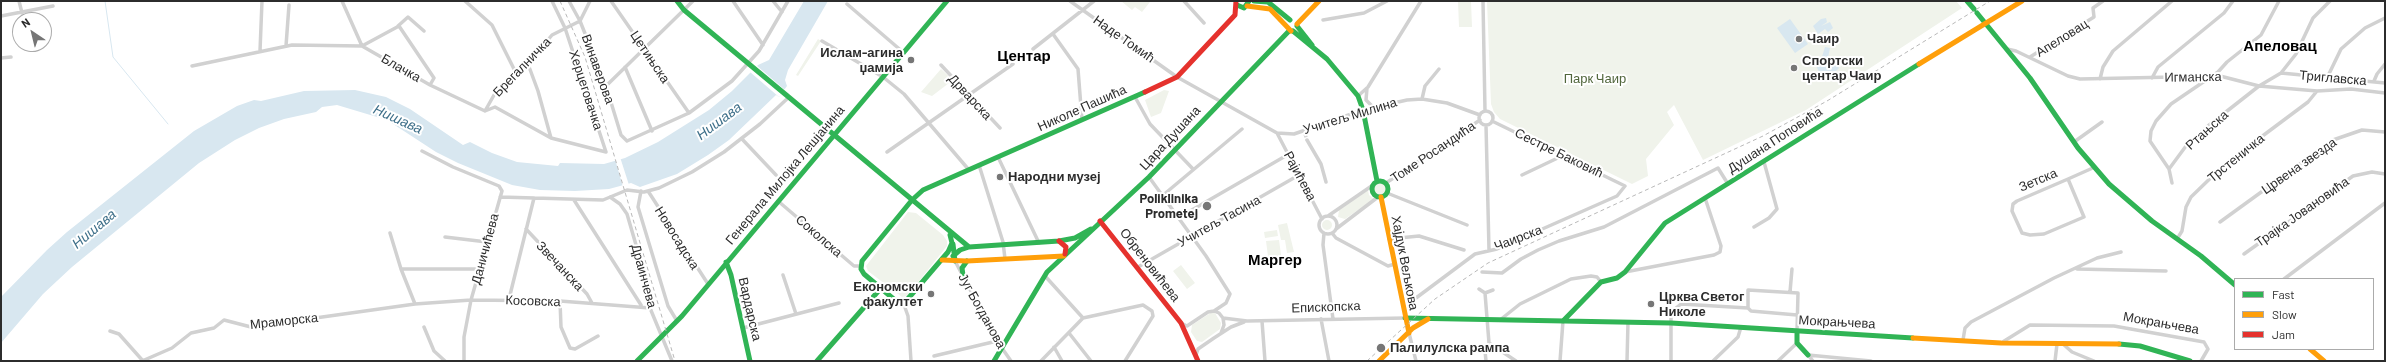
<!DOCTYPE html>
<html>
<head>
<meta charset="utf-8">
<style>
	body { margin:0 }
	#map { position:relative; width:2386px; height:362px; overflow:hidden; background:#fff; font-family:Barlow,sans-serif }
	canvas { display:block }
	.frame { position:absolute; inset:0; border:2px solid #2c2c2c; pointer-events:none }
	.legend { position:absolute; left:2234px; top:278px; width:140px; height:72px; box-sizing:border-box; background:#fff; border:1px solid #ababab; margin:0; padding:5px 7px; list-style:none; font-size:12px; color:#2c2c2c }
	.legend li { display:flex; align-items:center; gap:8px; height:20px }
	.legend b { width:20px; border:1px solid #ababab }
	.north { position:absolute; left:12px; top:12px; width:40px; height:40px; box-sizing:border-box; background:#fff; border:1px solid #ababab; border-radius:50%; rotate:325deg; font-size:11px; font-weight:700; line-height:16px; text-align:center; color:#2c2c2c }
	.north::after { content:''; display:block; margin:auto; width:14px; height:18px; background:#767676; clip-path:polygon(50% 0,100% 100%,50% 72%,0 100%) }
</style>
</head>
<body>
<div id="map">
<canvas width="2386" height="362"></canvas>
<div class="frame"></div>
<ul class="legend">
<li><b style="height:5px;background:#30b455"></b>Fast</li>
<li><b style="height:5px;background:#ff9f0a"></b>Slow</li>
<li><b style="height:5px;background:#e5322d"></b>Jam</li>
</ul>
<div class="north">N</div>
</div>
<script>
const g = document.querySelector('canvas').getContext('2d');
g.lineJoin = 'round';
function paint(path, color) {
  g.fillStyle = color;
  g.fill(path, 'evenodd');
}
function poly(rows) {
  const path = new Path2D();
  for (const r of rows) {
    if (r.length === 3) {
      path.moveTo(r[0] + r[2], r[1]);
      path.arc(r[0], r[1], r[2], 0, 2 * Math.PI);
      continue;
    }
    path.moveTo(r[0], r[1]);
    for (let i = 2; i < r.length; i += 2) path.lineTo(r[i], r[i + 1]);
  }
  return path;
}
function strokePath(path, color, width, dash) {
  g.strokeStyle = color;
  g.lineWidth = width;
  g.lineCap = dash ? 'butt' : 'round';
  g.setLineDash(dash || []);
  g.stroke(path);
}
function drawText(font, color, halo, rows, align = 'center') {
  g.font = font + ' Barlow,sans-serif';
  g.lineWidth = 4;
  g.setLineDash([]);
  g.textBaseline = 'middle';
  g.strokeStyle = halo;
  g.fillStyle = color;
  for (const [text, x, y, turn = 0] of rows) {
    g.save();
    g.translate(x, y);
    g.rotate((+turn || 0) * Math.PI / 180);
    g.textAlign = isNaN(turn) ? turn : align;
    if (halo) g.strokeText(text, 0, 0);
    g.fillText(text, 0, 0);
    g.restore();
  }
}
paint(poly([
	[1121,1,1149,1,1150,2,1142,12,1135,7,1132,10],
	[1458,1,1471,1,1472,27,1459,27],
	[1487,1,1956,1,1962,8,1806,110,1703,160,1674,105,1667,112,1674,125,1646,159,1648,176,1632,184,1500,119,1494,112,1491,104],
	[818,39,821,41,798,76,796,75],
	[941,69,953,80,932,96,921,92],
	[1164,90,1169,91,1161,113,1151,117,1145,100],
	[1380,189,7],
	[1368,190,1369,195,1374,199,1345,219,1338,217,1339,210],
	[908,212,916,213,943,235,947,241,947,246,907,296,902,297,868,271,866,266],
	[1327,225,5],
	[1287,223,1294,252,1287,253,1285,240,1281,240,1278,225],
	[1277,230,1278,236,1265,238,1264,232],
	[1279,240,1282,262,1269,264,1266,241],
	[1181,265,1195,283,1187,289,1173,271],
	[1212,312,1215,313,1221,323,1220,329,1202,342,1197,341,1191,332,1192,325]
]), '#f0f3eb');
paint(poly([
	[804,1,828,1,788,70,785,80,787,86,779,97,776,95,729,140,708,155,677,174,640,187,631,183,609,189,575,191,540,190,512,185,458,163,436,152,387,120,337,105,322,107,316,112,284,119,259,128,235,140,199,163,72,267,43,294,1,343,1,297,47,250,67,232,194,131,237,106,254,100,261,101,304,91,355,90,386,97,410,109,463,145,470,142,492,153,517,162,558,166,560,163,604,164,625,158,658,142,709,110,732,91,758,65,769,60],
	[1826,18,1827,22,1821,26,1830,22,1833,28,1828,32,1825,29,1818,34,1813,26,1821,19],
	[1790,19,1808,44,1795,53,1777,28],
	[1825,47,1830,48,1827,62,1836,64,1839,68,1835,72,1830,71,1827,73,1827,77,1823,79,1815,64,1821,60]
]), '#d8e7f0');
paint(poly([
	[756,65,785,90,779,97,750,72],
	[620,157,629,185,623,187,615,159]
]), '#fff');
strokePath(poly([
	[105,1,113,57,168,124]
]), '#d8e7f0', 1);
strokePath(poly([
	[1305,134,1307,140]
]), '#d5d5d5', 3.5, [3.5, 2]);
strokePath(poly([
	[19,1,22,13],
	[342,1,362,46,430,85,485,111],
	[465,1,492,25,516,73],
	[569,1,580,21,606,86,621,135,627,141,689,113,732,81,759,51,788,1],
	[611,1,689,113],
	[733,1,763,45],
	[773,1,782,12],
	[1070,1,1177,77,1277,133,1294,134,1363,110,1407,100,1422,99,1447,103,1480,115],
	[1184,1,1204,23],
	[1483,1,1485,111],
	[847,4,904,53],
	[1,16,53,6],
	[1323,20,1364,13,1387,1],
	[398,26,408,17,424,31],
	[1053,34,1078,69,1082,120],
	[822,41,883,77,904,94,969,170],
	[286,46,289,5],
	[362,46,399,26,434,78,430,85],
	[1033,49,1094,1],
	[2007,49,2016,51,2068,76,2080,79,2220,76,2259,86,2317,91,2351,89,2385,93],
	[260,51,262,1],
	[2030,57,2094,17,2093,8,2103,1],
	[1,58,11,57],
	[528,64,538,91,551,138],
	[941,65,1000,128],
	[192,66,292,45,362,46],
	[625,67,652,131],
	[2281,73,2385,83],
	[2152,78,2158,67,2224,13,2233,1],
	[2327,78,2341,49,2365,28,2385,18],
	[2100,79,2103,67,2113,51,2172,1],
	[2374,81,2377,74,2385,64],
	[606,86,693,1],
	[1367,88,1366,100,1373,107],
	[1358,96,1368,87,1421,1],
	[1135,97,1150,124,1193,169],
	[1422,99,1425,86,1439,69],
	[485,111,495,107,551,138,606,152,565,28,552,1],
	[485,111,498,88,528,64,552,35,580,21,590,1],
	[1486,118,7],
	[1486,125,1489,250],
	[1277,133,1322,219],
	[742,139,776,175],
	[1307,140,1321,164,1326,182],
	[2074,142,2102,122],
	[422,151,453,167,499,186,502,191,471,300,464,337,464,361],
	[887,152,1013,64],
	[998,157,1039,243],
	[979,165,1003,242,1005,259],
	[2169,169,2150,141,2151,131,2156,121,2171,104,2218,72,2227,62,2261,35,2279,1],
	[1522,175,1564,155],
	[1149,177,1206,256,1230,294,1226,303,1214,311],
	[2068,179,2084,217,2044,234,2030,235,2022,233,2012,211,2013,204,2017,201,2068,179,2095,167],
	[1386,183,1480,120],
	[2172,183,2169,169,2186,146,2208,126,2259,86,2281,73,2296,54,2313,18,2330,1],
	[641,191,638,207,668,306,677,321],
	[648,191,708,284],
	[1387,193,1467,225],
	[1162,196,1242,129],
	[500,197,603,200,627,190,644,192,659,188,692,172,724,152,760,124,788,98],
	[610,197,620,204,627,214,650,293,650,308],
	[574,200,641,305],
	[778,201,854,266,861,266],
	[1328,216,1373,185],
	[1328,225,9],
	[1178,218,1289,154],
	[2220,222,2333,140,2362,130,2385,132],
	[1754,227,1769,218,1777,209,1764,162],
	[526,229,587,294,592,303],
	[1336,229,1378,197],
	[390,233,401,269,479,269],
	[1324,233,1323,245,1333,319],
	[1332,233,1336,238,1388,266,1395,264],
	[445,237,487,242],
	[1389,239,1419,236,1464,250],
	[2177,239,2182,231,2186,207,2191,197,2225,164,2308,102,2317,91],
	[2244,254,2353,176,2372,172,2385,174],
	[955,261,997,341,1011,361],
	[1138,267,1299,175],
	[401,269,415,304],
	[2077,269,2166,271],
	[1482,272,1502,273,1521,259,1538,250,1559,241,1604,227,1718,168,1728,184],
	[1625,272,1714,255,1720,252,1721,246,1705,198],
	[783,275,796,314],
	[1045,276,1083,318],
	[2284,279,2385,203],
	[1479,289,1485,293,1489,343],
	[1790,292,1792,269],
	[1485,293,1493,290],
	[1416,298,1475,254,1497,249,1617,196,1625,186,1492,121],
	[509,299,534,198],
	[560,301,561,327,570,348,575,349,598,336],
	[903,302,908,316,911,361],
	[650,308,672,361],
	[1748,308,1751,311,1797,315],
	[1223,318,1247,321,1405,318],
	[1321,319,1329,361],
	[1500,320,1520,304,1571,279,1591,276,1597,277,1601,282],
	[1262,321,1265,361],
	[1181,323,1187,326,1208,312,1214,311,1219,313,1223,318,1224,325,1221,333],
	[424,327,434,351,445,361],
	[743,328,839,303],
	[110,331,119,334,143,361],
	[1069,333,1091,361],
	[1409,333,1416,361],
	[1963,340,1965,328,1971,322,2054,278,2097,258,2121,252],
	[1489,343,1516,361],
	[2001,343,2030,325,2114,326,2204,342,2208,349,2201,361],
	[2063,344,2072,352,2094,361],
	[1054,347,1062,361],
	[1196,355,1198,349,1214,338,1231,327,1244,322],
	[1808,355,1871,361],
	[1808,355,1813,361],
	[934,356,997,341],
	[142,361,172,348,191,333,214,328,224,320,251,327,415,304,471,300,560,301,650,308],
	[1041,361,1083,318,1143,305,1152,311,1153,316,1125,361],
	[1486,361,1485,351,1489,343],
	[1560,361,1563,321],
	[1627,361,1628,322],
	[1671,361,1671,318,1676,308,1681,304,1748,308,1748,290,1798,293,1797,331],
	[1713,361,1738,337,1741,327],
	[1778,361,1797,343],
	[2055,361,2057,344]
]), '#d1d1d1', 3.5);
strokePath(poly([
	[677,1,684,10,969,247,1059,241,1075,238,1091,229],
	[1254,1,1268,2,1290,20],
	[1967,1,1974,9],
	[1237,5,1244,8,1249,1],
	[1977,13,2030,78,2078,148,2109,184,2152,221,2201,256,2235,285],
	[1297,26,1312,45],
	[1293,31,1327,59,1358,96,1363,110,1377,181],
	[1380,189,8],
	[912,200,923,190,1145,92],
	[912,200,862,261,861,269,864,274,896,301,906,301,948,252,952,243,950,235],
	[953,244,955,261],
	[953,256,960,250,969,247],
	[726,262,731,275,750,361],
	[963,275,962,268,967,261],
	[1405,318,1671,323,1913,338],
	[1563,321,1601,282,1617,278,1625,272,1665,223,1919,64],
	[1797,331,1797,343,1808,355],
	[2119,344,2140,346,2190,361],
	[637,361,682,316,947,1],
	[817,361,881,288],
	[994,361,1047,272,1149,177,1289,31]
]), '#30b455', 5);
strokePath(poly([
	[1247,6,1270,9,1291,31],
	[1297,24,1319,1],
	[1919,64,2022,1],
	[1381,197,1409,333],
	[942,260,967,261,1064,256],
	[1913,338,2001,343,2119,344],
	[2310,349,2324,361],
	[1379,361,1413,328,1428,319]
]), '#ff9f0a', 5);
strokePath(poly([
	[1145,92,1177,77,1235,15,1236,1],
	[1100,221,1181,323,1198,361],
	[1059,241,1066,247,1065,254]
]), '#e5322d', 5);
strokePath(poly([
	[560,1,585,57,675,361],
	[1367,361,1435,299,1488,263,1763,136,1827,101,1990,1]
]), '#b8b8b8', 1, [4, 3]);
for (const [x, y, r, color] of [
	[1799,39,4,"#767676"],
	[911,60,4,"#767676"],
	[1794,68,4,"#767676"],
	[1000,177,4,"#767676"],
	[1207,206,5,"#767676"],
	[931,294,4,"#767676"],
	[1651,304,4,"#767676"],
	[1381,348,5,"#767676"]
]) {
  const dot = new Path2D();
  dot.arc(x, y, r, 0, 2 * Math.PI);
  g.fillStyle = color;
  g.fill(dot);
  strokePath(dot, '#fff', 1.5);
}
drawText('13px', '#2c2c2c', '#fff', [
	["Апеловац",2062,38,-32],
	["Наде Томић",1124,39,35],
	["Цетињска",650,57,56],
	["Брегалничка",522,67,-46],
	["Блачка",401,68,30],
	["Винаверова",598,69,70],
	["Игманска",2193,77,-1],
	["Триглавска",2333,78,5],
	["Херцеговачка",586,90,72],
	["Дрварска",970,97,47],
	["Николе Пашића",1082,108,-24],
	["Учитељ Милина",1350,116,-17],
	["Ртањска",2207,130,-42],
	["Цара Душана",1170,138,-47],
	["Душана Поповића",1775,140,-33],
	["Томе Росандића",1433,152,-34],
	["Сестре Баковић",1559,153,26],
	["Трстеничка",2236,158,-39],
	["Црвена звезда",2299,166,-35],
	["Генерала Милојка Лешјанина",785,175,-50],
	["Рајићева",1300,176,62],
	["Зетска",2038,180,-23],
	["Трајка Јовановића",2302,212,-35],
	["Учитељ Тасина",1219,221,-29],
	["Соколска",819,236,41],
	["Новосадска",677,238,58],
	["Чаирска",1518,238,-21],
	["Даничићева",485,249,-75],
	["Хајдук Вељкова",1405,263,79],
	["Обреновићева",1150,265,52],
	["Звечанска",560,266,47],
	["Драинчева",644,276,75],
	["Косовска",533,301,2],
	["Епископска",1326,307,-2],
	["Вардарска",750,309,77],
	["Југ Богданова",982,311,61],
	["Мраморска",284,321,-6],
	["Мокрањчева",1837,322,3],
	["Мокрањчева",2161,323,10]
]);
drawText('bold 13px', '#2c2c2c', '#fff', [
	["Чаир",1807,39],
	["Ислам-агина",903,53,"right"],
	["џамија",903,68,"right"],
	["Спортски",1802,61],
	["центар Чаир",1802,76],
	["Народни музеј",1008,177],
	["Poliklinika",1198,199,"right"],
	["Prometej",1198,214,"right"],
	["Економски",923,287,"right"],
	["факултет",923,302,"right"],
	["Црква Светог",1659,297],
	["Николе",1659,312],
	["Палилулска рампа",1390,348]
], 'left');
drawText('13px', '#51663c', '#fff', [
	["Парк Чаир",1595,79]
]);
drawText('italic 14px', '#3f708a', '#fff', [
	["Нишава",398,119,24],
	["Нишава",719,121,-37],
	["Нишава",94,229,-40]
]);
drawText('bold 15px', '#000', '#fff', [
	["Апеловац",2280,46],
	["Центар",1024,56],
	["Маргер",1275,260]
]);
</script>
</body>
</html>
